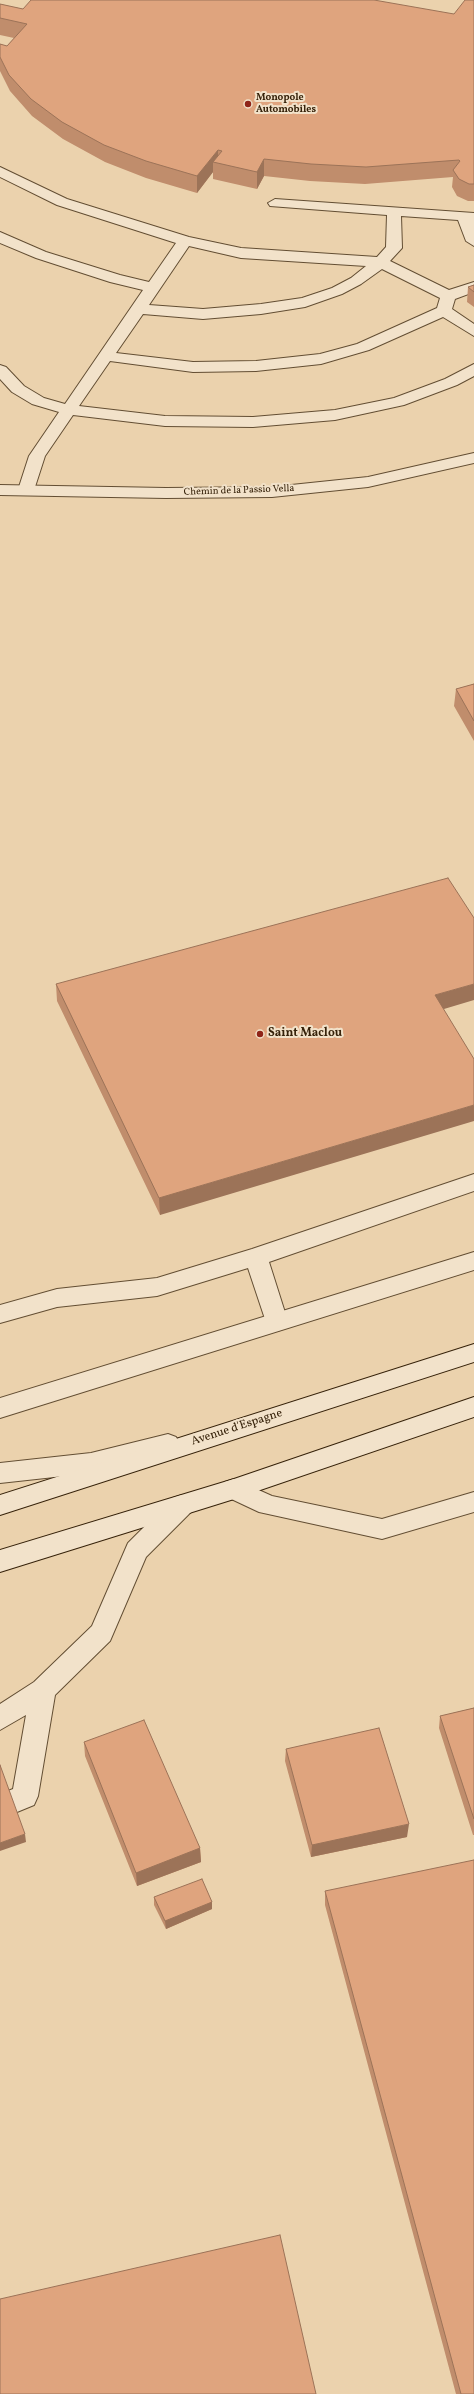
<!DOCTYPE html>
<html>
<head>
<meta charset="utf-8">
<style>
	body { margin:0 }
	canvas { display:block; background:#ebd2ad }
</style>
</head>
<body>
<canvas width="474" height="2394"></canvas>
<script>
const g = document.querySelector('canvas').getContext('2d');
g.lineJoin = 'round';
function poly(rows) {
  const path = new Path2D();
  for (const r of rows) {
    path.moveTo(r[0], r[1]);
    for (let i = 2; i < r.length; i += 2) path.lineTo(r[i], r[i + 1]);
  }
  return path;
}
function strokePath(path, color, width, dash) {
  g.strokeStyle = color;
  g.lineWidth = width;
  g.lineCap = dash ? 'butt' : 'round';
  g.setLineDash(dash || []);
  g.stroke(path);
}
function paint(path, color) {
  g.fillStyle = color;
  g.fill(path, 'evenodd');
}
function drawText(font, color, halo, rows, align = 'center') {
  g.font = font + ' Vollkorn,serif';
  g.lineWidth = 4;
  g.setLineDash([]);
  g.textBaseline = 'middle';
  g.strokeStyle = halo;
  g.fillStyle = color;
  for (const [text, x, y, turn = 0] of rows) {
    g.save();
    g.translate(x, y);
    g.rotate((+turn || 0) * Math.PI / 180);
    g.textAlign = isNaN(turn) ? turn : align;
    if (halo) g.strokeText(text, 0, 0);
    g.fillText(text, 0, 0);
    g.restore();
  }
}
const lane = poly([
	[0,167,67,199,189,237,241,248,377,257,386,247,387,215,270,206,268,203,275,199,474,213,474,246,466,241,458,220,401,216,402,248,390,261,449,290,474,282,474,292,455,299,452,309,474,324,474,336,443,317,369,350,321,364,256,371,193,372,110,361,79,406,165,416,253,417,335,410,394,398,445,379,474,364,474,376,457,385,404,405,335,420,253,427,165,426,73,415,45,456,34,490,32,494,26,495,20,494,18,490,29,456,59,412,32,404,12,392,0,379,0,365,6,367,24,386,44,398,65,404,143,290,110,282,36,258,0,243,0,232,46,252,120,275,149,282,176,243,57,205,0,177,0,167],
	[189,246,241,258,366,266,351,278,332,288,302,298,261,304,203,309,149,305,189,246],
	[382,269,440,298,437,308,357,344,320,354,256,361,193,362,116,353,143,314,203,319,261,314,305,307,342,294,361,284,382,269],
	[474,1174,474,1191,269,1262,288,1322,285,1328,277,1331,269,1328,266,1322,248,1268,157,1296,57,1307,0,1323,0,1305,57,1289,157,1278,252,1249,474,1174],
	[234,1479,272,1496,382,1519,474,1492,474,1512,382,1539,259,1512,225,1496,222,1489,225,1482,234,1479],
	[182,1495,191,1498,194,1505,191,1512,146,1557,110,1641,55,1695,38,1796,34,1805,0,1819,0,1794,13,1789,26,1715,0,1730,0,1704,34,1682,92,1626,128,1543,173,1498,182,1495]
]);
const street = poly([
	[474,453,474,463,368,487,272,497,166,498,0,495,0,485,166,488,272,487,368,477,474,453],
	[474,1252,474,1270,0,1418,0,1398,474,1252],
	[168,1434,176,1437,180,1444,176,1451,168,1454,91,1473,0,1483,0,1463,91,1453,168,1434]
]);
const secondary = poly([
	[474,1344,474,1362,0,1515,0,1495,474,1344],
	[474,1397,474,1417,234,1499,0,1572,0,1550,234,1479,474,1397]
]);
strokePath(lane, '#634e33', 2);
strokePath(street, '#634e33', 2);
strokePath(secondary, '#36220a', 2);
paint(lane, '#f2e2ca');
paint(street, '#f2e2ca');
paint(secondary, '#f2e2ca');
paint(poly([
	[474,0,474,201,468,201,457,196,452,187,453,177,365,184,310,181,264,176,257,189,213,179,213,172,197,193,146,178,105,162,63,139,32,116,10,91,0,71,0,44,7,46,14,38,0,35,0,4,23,9,454,14],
	[474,285,474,307,467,302,468,287],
	[474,684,474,741,454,706,456,689],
	[56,984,444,1009,160,1215,57,1001],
	[474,1708,474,1835,473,1835,439,1728,440,1716],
	[84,1742,200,1848,201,1862,137,1886,85,1756],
	[286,1749,407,1837,311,1857,285,1761],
	[325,1891,474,2394,456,2394,325,1905],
	[154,1897,212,1902,212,1909,166,1929,154,1905]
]), '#c08d6c');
paint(poly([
	[218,150,218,163,213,162,213,172,197,193,197,176],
	[264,159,264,176,257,189,257,172],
	[474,984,474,1000,434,1012,435,995],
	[474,1105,474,1121,160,1215,159,1198],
	[409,1824,407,1837,311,1857,312,1845],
	[25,1834,26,1842,0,1851,0,1843],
	[200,1848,201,1862,137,1886,136,1873],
	[212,1902,212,1909,166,1929,165,1921]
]), '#9c7358');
const building = poly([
	[31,0,374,0,454,14,465,0,474,0,474,184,469,184,459,179,453,170,460,161,459,160,366,167,311,164,264,159,257,172,213,162,222,151,218,150,197,176,146,161,104,145,62,122,31,99,9,75,0,57,0,44,7,46,27,24,0,18,0,4,23,9,31,0],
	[474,285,474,292,468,287,474,285],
	[474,684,474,721,456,689,474,684],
	[448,878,474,918,474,984,435,995,474,1059,474,1105,159,1198,56,984,448,878],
	[474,1708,474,1819,440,1716,474,1708],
	[144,1720,200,1848,136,1873,84,1742,144,1720],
	[379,1728,409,1824,312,1845,286,1749,379,1728],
	[0,1765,25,1834,0,1843,0,1765],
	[474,1860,474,2394,461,2394,325,1891,474,1860],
	[202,1879,212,1902,165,1921,154,1897,202,1879],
	[280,2235,316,2394,0,2394,0,2299,280,2235]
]);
paint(building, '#dfa47e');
strokePath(building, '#9c7358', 1);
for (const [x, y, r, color] of [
	[248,104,4,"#8f2418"],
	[260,1034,4,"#8f2418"]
]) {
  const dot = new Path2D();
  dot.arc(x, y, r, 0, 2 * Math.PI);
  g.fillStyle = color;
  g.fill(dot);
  strokePath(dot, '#f2e2ca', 1.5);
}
drawText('bold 10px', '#36220a', '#f2e2ca', [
	["Monopole",256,98],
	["Automobiles",256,110]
], 'left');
drawText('10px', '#36220a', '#f2e2ca', [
	["Chemin de la Passio Vella",239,491,-2]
]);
drawText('bold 12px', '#36220a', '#f2e2ca', [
	["Saint Maclou",268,1034]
], 'left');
drawText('12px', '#36220a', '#f2e2ca', [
	["Avenue d'Espagne",237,1428,-18]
]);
</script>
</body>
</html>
